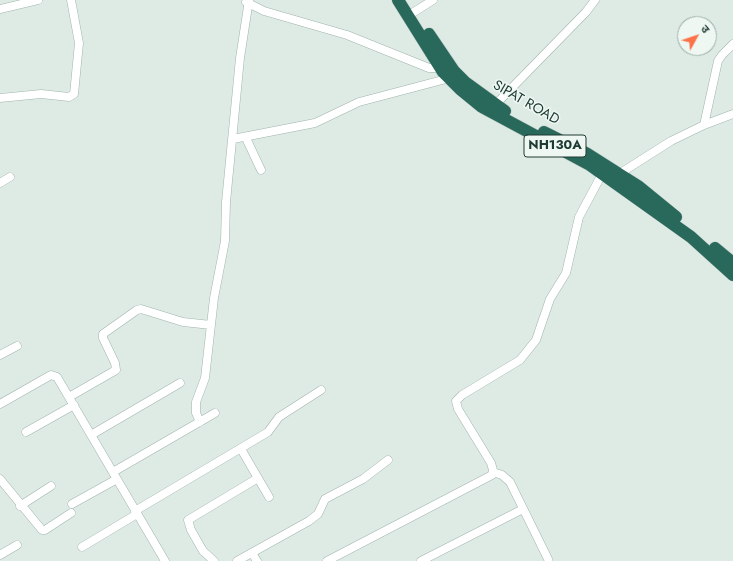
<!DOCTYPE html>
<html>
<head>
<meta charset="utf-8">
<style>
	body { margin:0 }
	#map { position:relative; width:733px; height:561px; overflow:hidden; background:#deebe5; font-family:Jost,"Noto Sans Devanagari",sans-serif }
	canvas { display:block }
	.north { position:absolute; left:677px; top:16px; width:40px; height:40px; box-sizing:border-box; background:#eef7f2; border:1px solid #9baca6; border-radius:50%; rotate:50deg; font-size:11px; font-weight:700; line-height:16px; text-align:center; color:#1e3b33 }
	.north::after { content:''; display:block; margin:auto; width:14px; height:18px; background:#fc734a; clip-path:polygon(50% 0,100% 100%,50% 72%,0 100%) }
</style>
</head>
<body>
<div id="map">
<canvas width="733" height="561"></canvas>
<div class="north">उ</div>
</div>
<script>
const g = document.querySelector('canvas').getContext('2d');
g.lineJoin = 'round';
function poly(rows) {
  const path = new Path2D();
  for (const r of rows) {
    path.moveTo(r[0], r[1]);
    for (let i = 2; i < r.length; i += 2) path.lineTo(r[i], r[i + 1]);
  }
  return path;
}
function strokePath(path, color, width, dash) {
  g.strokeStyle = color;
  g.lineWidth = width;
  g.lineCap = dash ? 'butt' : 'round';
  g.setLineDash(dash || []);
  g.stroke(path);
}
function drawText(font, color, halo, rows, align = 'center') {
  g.font = font + ' Jost,sans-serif';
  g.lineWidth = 3;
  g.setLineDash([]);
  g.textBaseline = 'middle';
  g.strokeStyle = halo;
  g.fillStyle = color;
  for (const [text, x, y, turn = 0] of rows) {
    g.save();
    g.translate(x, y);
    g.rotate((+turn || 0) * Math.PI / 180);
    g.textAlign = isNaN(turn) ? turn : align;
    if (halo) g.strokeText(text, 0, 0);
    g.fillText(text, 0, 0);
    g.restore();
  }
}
const minor = poly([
	[246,2,264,11,347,35,429,68,441,68],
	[0,9,38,0],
	[414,12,433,0],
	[0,98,41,94,69,97,74,94,79,43,71,0],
	[495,105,586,12,595,0],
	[704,125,718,61,722,55,733,44],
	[246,138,261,170],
	[233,139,315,123,359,102,450,78],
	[619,174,671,141,704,125,733,114],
	[0,183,10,177],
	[0,355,17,346],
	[69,397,116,370,115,363,103,338,103,334,137,310,141,309,183,322,211,325],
	[0,404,51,375,57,377,165,561],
	[200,422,196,413,196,402,205,378,214,298,225,241,226,202,240,58,249,0],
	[26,432,74,405],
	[91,435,180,383],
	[241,449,269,497],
	[113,472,215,413],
	[493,472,502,475,510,482,548,559],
	[0,479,42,530,45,530,71,513],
	[72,504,117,479],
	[20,506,51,486],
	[135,511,268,432,279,417,321,390],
	[82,547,137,514],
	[252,553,257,561],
	[0,555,17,545],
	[214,561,203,551,191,530,188,520,258,478],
	[237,561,309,521,318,514,325,499,363,479,388,460],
	[327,561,492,475,493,470,491,463,458,409,456,401,462,395,520,360,536,340,550,299,566,273,579,217,602,174],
	[421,561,523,509]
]);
const highway = poly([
	[398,0,443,72,460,89,482,107,590,165,691,237,733,275],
	[429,34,454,71,465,82,505,111],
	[544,132,586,153,638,186,676,217],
	[715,248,733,263]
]);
strokePath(minor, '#a1b3ac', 9);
strokePath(highway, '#c0c8c6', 13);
strokePath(minor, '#fff', 8);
strokePath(highway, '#28695b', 12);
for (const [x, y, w] of [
	[555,146,62]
]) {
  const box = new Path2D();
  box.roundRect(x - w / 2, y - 11, w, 22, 3);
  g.fillStyle = '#eef7f2';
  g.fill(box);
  strokePath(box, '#1e3b33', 1);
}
drawText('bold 13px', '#1e3b33', null, [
	["NH130A",555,146]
]);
drawText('14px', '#1e3b33', '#eef7f2', [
	["SIPAT ROAD",526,103,30]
]);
</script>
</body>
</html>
